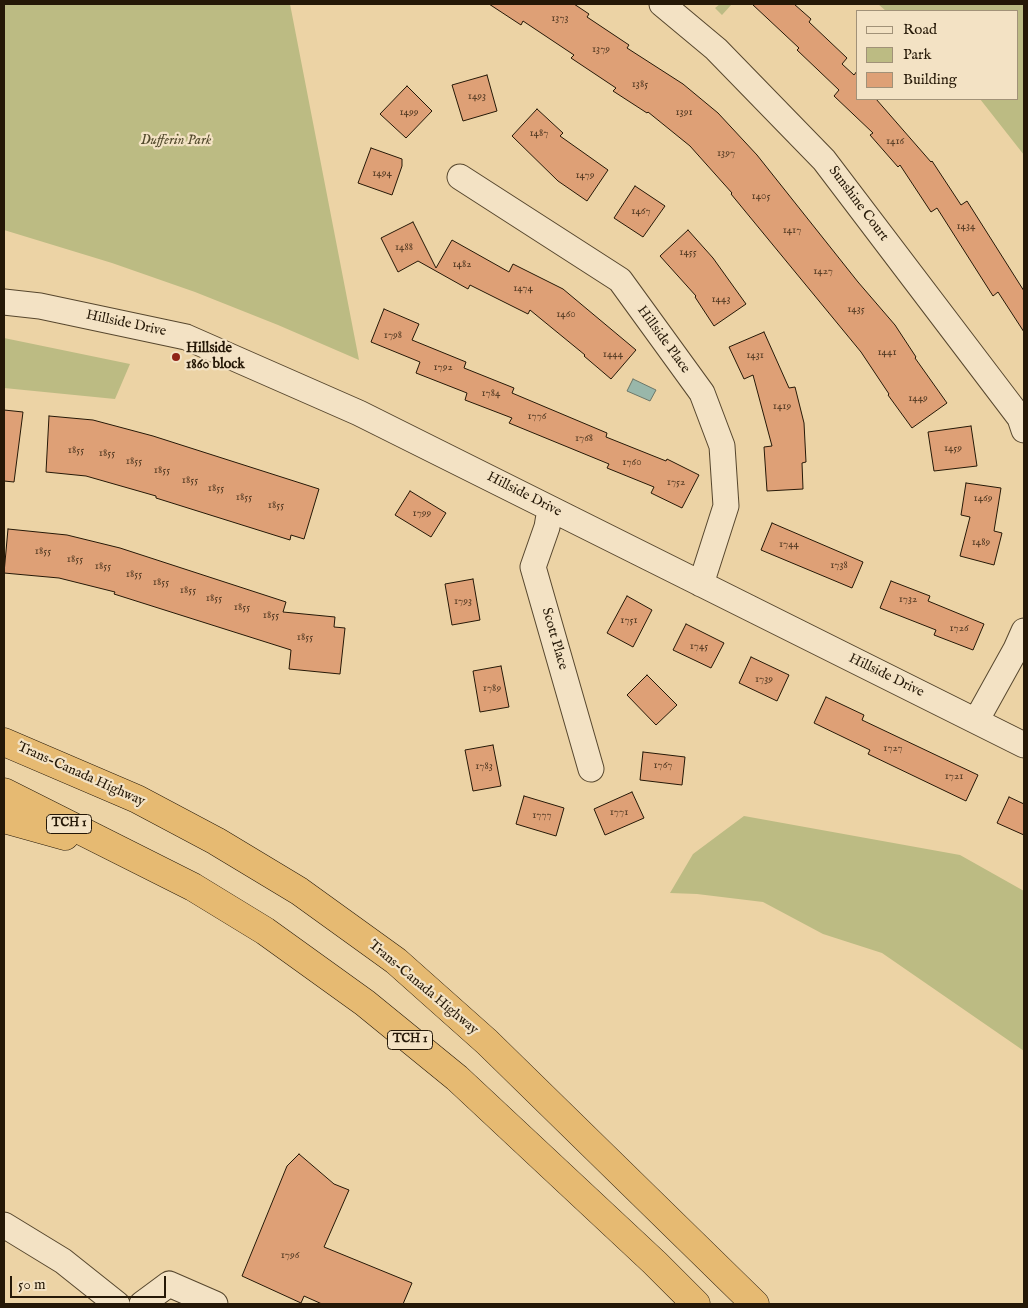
<!DOCTYPE html>
<html>
<head>
<meta charset="utf-8">
<style>
	body { margin:0 }
	#map { position:relative; width:1028px; height:1308px; overflow:hidden; background:#ecd3a5; font-family:"IM FELL English",serif }
	canvas { display:block }
	.frame { position:absolute; inset:0; border:5px solid #251807; pointer-events:none }
	.legend { position:absolute; left:856px; top:10px; width:162px; height:90px; box-sizing:border-box; background:#f3e2c4; border:1px solid #a19178; margin:0; padding:6px 9px; list-style:none; font-size:15px; color:#251807 }
	.legend li { display:flex; align-items:center; gap:10px; height:25px }
	.legend b { width:25px; border:1px solid #a19178 }
	.scale { position:absolute; left:10px; top:1276px; width:156px; height:22px; box-sizing:border-box; border:2px solid #251807; border-top:0; padding-left:6px; font-size:15px; line-height:18px; white-space:nowrap; color:#251807; -webkit-text-stroke:4px #f3e2c4; paint-order:stroke }
</style>
</head>
<body>
<div id="map">
<canvas width="1028" height="1308"></canvas>
<div class="frame"></div>
<ul class="legend">
<li><b style="height:6px;background:#f3e2c4"></b>Road</li>
<li><b style="height:14px;background:#bcbb83"></b>Park</li>
<li><b style="height:14px;background:#dea076"></b>Building</li>
</ul>
<div class="scale">50 m</div>
</div>
<script>
const g = document.querySelector('canvas').getContext('2d');
g.lineJoin = 'round';
function paint(path, color) {
  g.fillStyle = color;
  g.fill(path, 'evenodd');
}
function poly(rows) {
  const path = new Path2D();
  for (const r of rows) {
    path.moveTo(r[0], r[1]);
    for (let i = 2; i < r.length; i += 2) path.lineTo(r[i], r[i + 1]);
  }
  return path;
}
function strokePath(path, color, width, dash) {
  g.strokeStyle = color;
  g.lineWidth = width;
  g.lineCap = dash ? 'butt' : 'round';
  g.setLineDash(dash || []);
  g.stroke(path);
}
function drawText(font, color, halo, rows, align = 'center') {
  g.font = font + ' "IM FELL English",serif';
  g.lineWidth = 4.5;
  g.setLineDash([]);
  g.textBaseline = 'middle';
  g.strokeStyle = halo;
  g.fillStyle = color;
  for (const [text, x, y, turn = 0] of rows) {
    g.save();
    g.translate(x, y);
    g.rotate((+turn || 0) * Math.PI / 180);
    g.textAlign = isNaN(turn) ? turn : align;
    if (halo) g.strokeText(text, 0, 0);
    g.fillText(text, 0, 0);
    g.restore();
  }
}
paint(poly([
	[4,4,290,4,359,360,278,325,195,292,112,263,4,230],
	[720,4,732,4,722,15,715,8],
	[878,4,1024,4,1024,155,980,99,1017,99,1017,11,886,11],
	[4,338,130,364,115,399,4,388],
	[744,816,960,855,1024,891,1024,1051,882,953,823,934,763,902,697,894,670,893,693,854]
]), '#bcbb83');
const water = poly([
	[633,379,656,390,650,401,627,391,633,379]
]);
paint(water, '#99b7aa');
strokePath(water, '#6b7769', 1);
const building = poly([
	[489,4,574,4,589,14,587,17,629,45,627,48,683,84,718,113,757,155,858,282,895,325,916,357,915,358,947,403,912,428,888,395,889,394,861,352,731,194,732,193,690,146,648,112,647,113,613,91,616,88,571,58,574,55,523,21,521,25,489,4],
	[752,4,794,4,811,19,809,22,847,58,842,64,854,75,857,71,857,99,876,99,931,162,932,161,961,205,967,201,1024,291,1024,332,998,292,993,296,937,208,931,212,900,165,898,167,870,135,873,133,834,96,839,90,797,50,799,48,752,4],
	[487,75,497,111,463,121,452,85,487,75],
	[407,86,432,111,406,138,380,114,407,86],
	[537,109,563,133,560,136,608,170,587,201,558,181,512,136,537,109],
	[371,148,402,159,402,166,392,195,358,183,371,148],
	[635,186,665,206,643,237,614,218,635,186],
	[413,222,436,268,452,240,509,272,513,264,563,289,636,350,611,379,584,356,585,355,530,310,528,314,470,285,468,289,418,261,398,272,381,238,413,222],
	[688,230,713,258,746,304,714,326,695,297,696,296,660,256,688,230],
	[384,309,419,324,412,340,466,362,464,368,514,388,512,393,607,433,606,437,666,461,667,459,699,475,682,508,651,493,654,487,607,468,609,464,509,423,512,418,465,400,467,393,416,373,420,362,371,342,384,309],
	[764,332,789,388,795,387,804,423,806,462,802,463,803,489,767,491,764,447,772,446,753,375,744,379,729,347,764,332],
	[4,410,23,412,14,482,4,481,4,410],
	[49,416,93,420,153,436,319,489,304,539,291,535,290,540,156,498,156,496,86,476,46,472,49,416],
	[971,426,977,466,934,471,928,432,971,426],
	[966,483,1001,488,994,531,1002,533,994,565,960,556,970,517,961,515,966,483],
	[410,491,446,513,431,537,395,515,410,491],
	[772,523,863,562,852,588,761,550,772,523],
	[8,529,67,535,120,548,286,602,283,612,335,617,334,627,345,628,340,674,289,669,291,650,114,594,115,592,59,578,4,573,8,529],
	[473,579,480,620,452,625,445,584,473,579],
	[891,581,930,596,928,601,984,624,973,650,934,635,936,630,880,608,891,581],
	[627,596,652,610,633,647,607,633,627,596],
	[686,624,724,643,711,668,673,650,686,624],
	[751,657,789,675,777,701,739,683,751,657],
	[501,666,509,707,480,712,473,671,501,666],
	[647,675,677,705,656,725,627,695,647,675],
	[826,697,864,715,862,720,978,775,966,801,868,754,870,750,814,723,826,697],
	[493,745,501,786,473,791,465,750,493,745],
	[643,752,685,757,682,785,640,780,643,752],
	[632,792,644,818,605,835,594,809,632,792],
	[524,796,564,808,556,836,516,824,524,796],
	[1009,797,1024,804,1024,835,997,823,1009,797],
	[299,1154,334,1184,349,1190,324,1247,412,1283,403,1304,322,1304,304,1296,301,1303,242,1276,287,1166,299,1154]
]);
paint(building, '#dea076');
strokePath(building, '#251807', 1);
const minor = poly([
	[662,4,716,49,824,160,1020,418,1024,430],
	[460,177,620,280,702,393,722,446,726,506,701,584],
	[4,302,40,306,186,337,359,413,1024,745],
	[550,509,547,527,533,567,591,769],
	[976,721,1016,649,1024,631],
	[4,1225,63,1261,117,1304],
	[142,1304,169,1284,215,1304]
]);
const highway = poly([
	[4,742,137,799,216,841,299,891,396,961,487,1042,755,1304],
	[4,792,193,887,265,931,365,1003,457,1078,655,1263,696,1304],
	[4,819,65,836]
]);
strokePath(minor, '#57472e', 27);
strokePath(highway, '#251807', 29);
strokePath(minor, '#f3e2c4', 25);
strokePath(highway, '#e6ba72', 28);
for (const [x, y, r, color] of [
	[176,357,5,"#8f2418"]
]) {
  const dot = new Path2D();
  dot.arc(x, y, r, 0, 2 * Math.PI);
  g.fillStyle = color;
  g.fill(dot);
  strokePath(dot, '#f3e2c4', 2);
}
drawText('11px', '#533a23', null, [
	["1373",560,19],
	["1379",601,50],
	["1385",640,85],
	["1493",477,97],
	["1499",409,113],
	["1391",684,113],
	["1487",539,134],
	["1416",895,142],
	["1397",726,154],
	["1494",382,174],
	["1479",585,176],
	["1405",761,197],
	["1467",641,212],
	["1434",966,227],
	["1417",792,231],
	["1488",404,248],
	["1455",688,253],
	["1482",462,265],
	["1427",823,272],
	["1474",523,289],
	["1443",721,300],
	["1435",856,310],
	["1460",566,315],
	["1798",393,336],
	["1441",887,353],
	["1444",613,355],
	["1431",755,356],
	["1792",443,368],
	["1784",491,394],
	["1449",918,399],
	["1419",782,407],
	["1776",537,417],
	["1768",584,439],
	["1459",953,449],
	["1855",76,451],
	["1855",107,454],
	["1855",134,462],
	["1760",632,463],
	["1855",162,471],
	["1855",190,481],
	["1752",676,483],
	["1855",216,489],
	["1855",244,498],
	["1469",983,499],
	["1855",276,506],
	["1799",422,514],
	["1489",981,543],
	["1744",789,545],
	["1855",43,552],
	["1855",75,560],
	["1738",839,566],
	["1855",103,567],
	["1855",134,575],
	["1855",161,583],
	["1855",188,591],
	["1855",214,599],
	["1732",908,600],
	["1793",463,602],
	["1855",242,608],
	["1855",271,616],
	["1751",629,621],
	["1726",959,629],
	["1855",305,638],
	["1745",699,647],
	["1739",764,680],
	["1789",492,689],
	["1727",893,749],
	["1767",663,766],
	["1783",484,767],
	["1721",954,777],
	["1771",619,813],
	["1777",542,816],
	["1796",290,1256]
]);
for (const [x, y, w] of [
	[69,824,45],
	[410,1040,45]
]) {
  const box = new Path2D();
  box.roundRect(x - w / 2, y - 9.5, w, 19, 4);
  g.fillStyle = '#f3e2c4';
  g.fill(box);
  strokePath(box, '#251807', 1);
}
drawText('bold 12px', '#251807', null, [
	["TCH 1",69,824],
	["TCH 1",410,1040]
]);
drawText('italic 14px', '#52492c', '#f3e2c4', [
	["Dufferin Park",176,141]
]);
drawText('14px', '#251807', '#f3e2c4', [
	["Sunshine Court",858,204,53],
	["Hillside Drive",126,324,12],
	["Hillside Place",663,340,54],
	["Hillside Drive",524,495,27],
	["Scott Place",554,639,74],
	["Hillside Drive",886,676,26],
	["Trans-Canada Highway",81,775,24],
	["Trans-Canada Highway",423,988,40]
]);
drawText('bold 14px', '#251807', '#f3e2c4', [
	["Hillside",186,349],
	["1860 block",186,365]
], 'left');
</script>
</body>
</html>
